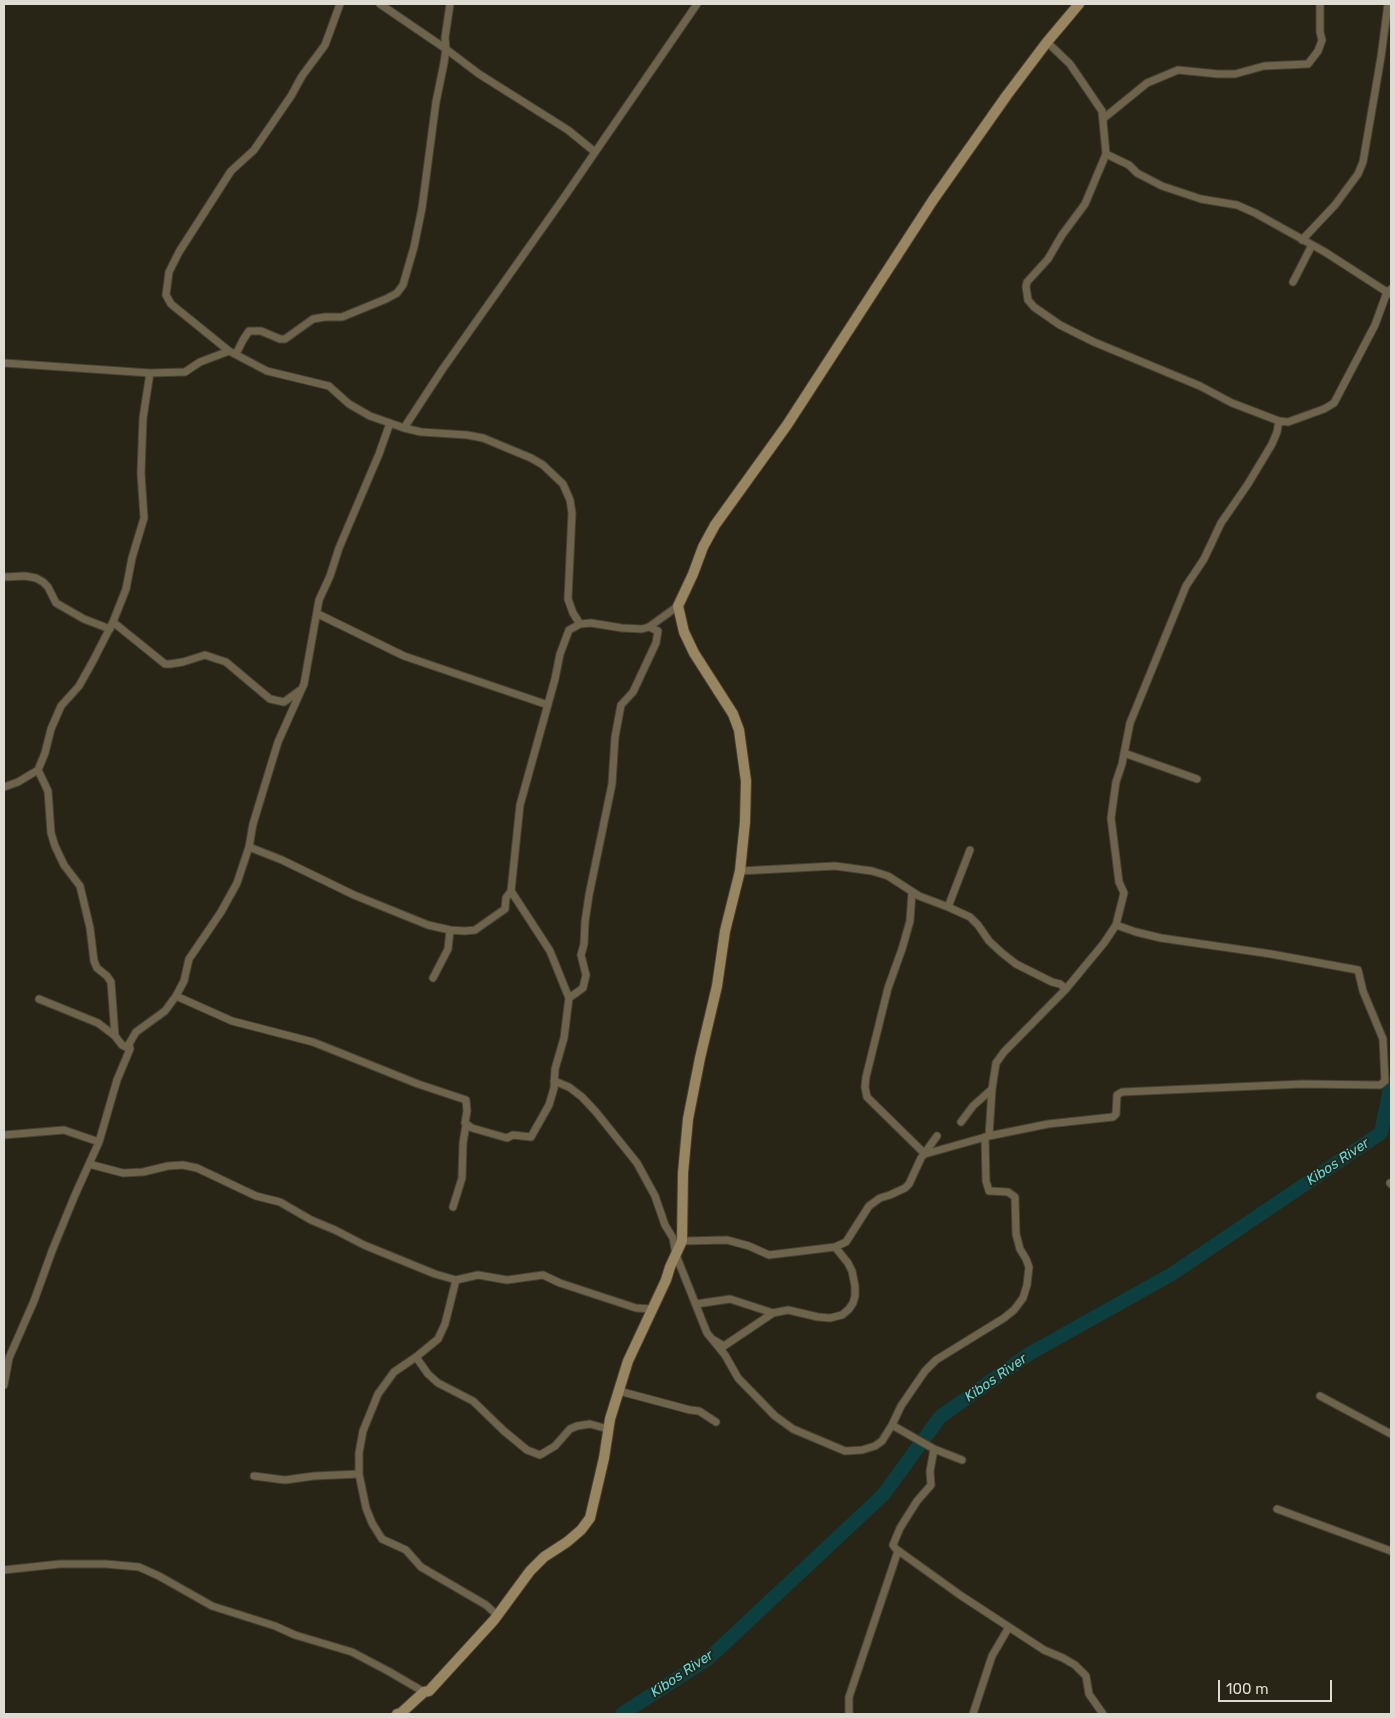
<!DOCTYPE html>
<html>
<head>
<meta charset="utf-8">
<style>
	body { margin:0 }
	#map { position:relative; width:1395px; height:1718px; overflow:hidden; background:#292516; font-family:Rubik,sans-serif }
	canvas { display:block }
	.frame { position:absolute; inset:0; border:5px solid #dedcd2; pointer-events:none }
	.scale { position:absolute; left:1218px; top:1680px; width:114px; height:22px; box-sizing:border-box; border:2px solid #dedcd2; border-top:0; padding-left:6px; font-size:15px; line-height:18px; white-space:nowrap; color:#dedcd2; -webkit-text-stroke:4px #292516; paint-order:stroke }
</style>
</head>
<body>
<div id="map">
<canvas width="1395" height="1718"></canvas>
<div class="frame"></div>
<div class="scale">100 m</div>
</div>
<script>
const g = document.querySelector('canvas').getContext('2d');
g.lineJoin = 'round';
function poly(rows) {
  const path = new Path2D();
  for (const r of rows) {
    path.moveTo(r[0], r[1]);
    for (let i = 2; i < r.length; i += 2) path.lineTo(r[i], r[i + 1]);
  }
  return path;
}
function strokePath(path, color, width, dash) {
  g.strokeStyle = color;
  g.lineWidth = width;
  g.lineCap = dash ? 'butt' : 'round';
  g.setLineDash(dash || []);
  g.stroke(path);
}
function drawText(font, color, halo, rows, align = 'center') {
  g.font = font + ' Rubik,sans-serif';
  g.lineWidth = 4;
  g.setLineDash([]);
  g.textBaseline = 'middle';
  g.strokeStyle = halo;
  g.fillStyle = color;
  for (const [text, x, y, turn = 0] of rows) {
    g.save();
    g.translate(x, y);
    g.rotate((+turn || 0) * Math.PI / 180);
    g.textAlign = isNaN(turn) ? turn : align;
    if (halo) g.strokeText(text, 0, 0);
    g.fillText(text, 0, 0);
    g.restore();
  }
}
strokePath(poly([
	[622,1714,709,1658,883,1495,940,1417,1029,1354,1172,1274,1381,1133,1391,1083]
]), '#0b3f40', 14);
const minor = poly([
	[340,4,325,45,302,76,291,96,254,150,231,171,179,252,169,272,166,295,171,304,229,351,267,371,329,386,349,404,370,416,404,428,421,432,467,435,483,438,531,458,543,465,563,484,570,500,572,513,568,599,573,613,580,624],
	[380,4,446,49,479,74,568,130,595,152],
	[1047,42,1070,64,1102,111,1106,154,1129,165,1137,173,1162,186,1201,199,1237,205,1255,213,1325,252,1390,294],
	[1104,118,1147,83,1178,70,1218,74,1235,74,1264,66,1308,64,1318,51,1322,40,1320,32,1320,4],
	[1106,154,1085,204,1062,235,1048,259,1027,282,1026,287,1028,300,1034,307,1060,325,1094,342,1200,386,1232,403,1279,421,1288,422,1324,409,1334,403,1375,325,1387,292,1391,289],
	[1302,240,1335,205,1358,174,1363,162,1381,57,1388,4],
	[1293,282,1312,245],
	[236,354,243,340,249,331,261,331,280,339,285,339,313,319,325,317,342,317,386,299,397,293,403,285,414,247,422,208,436,102,444,63,446,49,445,38,450,4],
	[4,363,150,373,185,372,200,362,229,351],
	[404,428,442,370,565,196,697,4],
	[4,577,25,576,36,578,43,582,48,587,56,603,84,619,110,629],
	[318,614,404,656,548,705],
	[113,622,165,664,170,664,183,662,205,655,226,662,270,699,284,702,299,691],
	[1124,753,1197,779],
	[38,770,48,791,51,833,55,846,64,865,80,886,90,928,94,961,97,968,107,976,111,982,115,1036,122,1045,130,1049],
	[4,787,18,782,38,770,45,753,51,729,61,706,79,686,93,661,113,622,126,589,132,558,144,518,141,473,143,418,150,373],
	[249,847,282,860,354,895,428,925,450,930,448,949,433,978],
	[740,871,835,866,872,871,888,876,919,896,948,907,970,917,978,925,989,941,1002,953,1016,964,1052,982,1060,984,1066,989],
	[511,891,550,951,569,998],
	[912,892,910,921,902,949,888,988,866,1077,865,1087,867,1097,925,1154],
	[948,907,970,850],
	[450,930,465,931,475,930,505,909,506,898,511,891,520,805,555,679,560,654,569,630,580,624,591,623,622,628,642,629,649,627,678,606],
	[176,996,232,1021,313,1042,418,1084,466,1100,467,1111,465,1123,472,1128,507,1138,513,1135,531,1137,549,1105,554,1088,555,1069,564,1038,569,998,583,988,586,975,581,955,584,944,585,922,589,895,612,784,615,737,621,705,633,692,656,643,658,631,649,627],
	[39,999,98,1023,115,1036],
	[554,1081,569,1087,582,1097,596,1112,637,1163,655,1196,665,1225,673,1238,676,1255,707,1333,725,1355,738,1378,775,1416,793,1429,845,1451,862,1450,875,1446,882,1441,892,1425,934,1449,962,1460],
	[961,1122,973,1106,992,1089],
	[4,1135,64,1130,99,1142],
	[989,1136,992,1089,996,1063,1004,1052,1066,989,1104,943,1116,925,1124,893,1119,882,1111,818,1116,782,1122,764,1130,723,1186,586,1204,559,1221,523,1248,484,1272,444,1277,432,1279,421],
	[925,1154,989,1136,1048,1124,1113,1117,1116,1114,1117,1095,1122,1092,1302,1084,1380,1085,1385,1081,1383,1039,1363,991,1358,970,1271,954,1161,938,1136,932,1116,925],
	[89,1164,123,1173,143,1172,168,1166,183,1165,197,1168,256,1196,280,1202,311,1220,335,1230,364,1245,435,1274,456,1280,478,1275,507,1280,543,1275,560,1283,636,1308,652,1309],
	[1390,1183,1391,1184],
	[453,1207,462,1178,463,1143,466,1125],
	[682,1241,727,1240,749,1246,769,1255,835,1247,846,1242,869,1206,880,1198,890,1195,905,1188,909,1184,921,1158,937,1136],
	[456,1280,445,1324,438,1339,416,1357,394,1372,378,1394,363,1431,359,1453,359,1474,366,1508,372,1523,382,1539,406,1550,421,1567,486,1605,497,1615],
	[696,1304,730,1299,773,1313],
	[714,1340,724,1346,773,1313,788,1310,818,1317,830,1318,842,1315,849,1309,853,1303,855,1296,855,1286,852,1271,848,1263,835,1247],
	[416,1357,428,1374,438,1383,473,1401,504,1431,527,1450,540,1455,555,1446,570,1429,577,1426,590,1424,608,1429],
	[4,1385,9,1358,34,1301,52,1251,75,1195,99,1142,117,1080,130,1049,129,1044,136,1032,165,1011,176,996,184,981,189,959,221,912,237,883,249,847,253,824,278,742,304,684,319,600,330,576,339,548,379,454,390,423],
	[619,1391,690,1410,699,1411,716,1422],
	[1320,1396,1391,1434],
	[892,1425,901,1406,925,1371,936,1360,1004,1318,1014,1310,1023,1298,1027,1285,1029,1267,1026,1259,1020,1249,1016,1234,1015,1197,1008,1192,989,1191,986,1181,985,1137],
	[934,1449,930,1471,931,1485,917,1501,900,1528,893,1545,896,1549,960,1595,1044,1650,1063,1658,1075,1665,1086,1676,1089,1694,1103,1714],
	[254,1476,285,1480,314,1476,359,1474],
	[1277,1509,1391,1551],
	[4,1570,60,1564,106,1564,139,1567,159,1576,212,1606,275,1626,295,1635,352,1652,388,1671,424,1692],
	[849,1714,849,1697,898,1551],
	[973,1714,992,1656,1009,1627]
]);
const secondary = poly([
	[397,1714,401,1713,424,1692,429,1691,494,1620,530,1571,544,1557,567,1542,581,1530,590,1518,604,1458,610,1419,628,1361,666,1280,670,1267,682,1241,683,1173,688,1119,700,1058,717,986,725,931,740,871,745,822,746,781,739,730,733,714,694,653,684,632,678,606,693,574,703,547,715,525,787,425,933,200,1007,95,1047,42,1079,4]
]);
strokePath(minor, '#464234', 9);
strokePath(secondary, '#464234', 12);
strokePath(minor, '#6e634b', 7);
strokePath(secondary, '#97865f', 10);
drawText('italic 14px', '#57dee1', '#292516', [
	["Kibos River",1338,1162,-34],
	["Kibos River",996,1378,-35],
	["Kibos River",682,1674,-34]
]);
</script>
</body>
</html>
